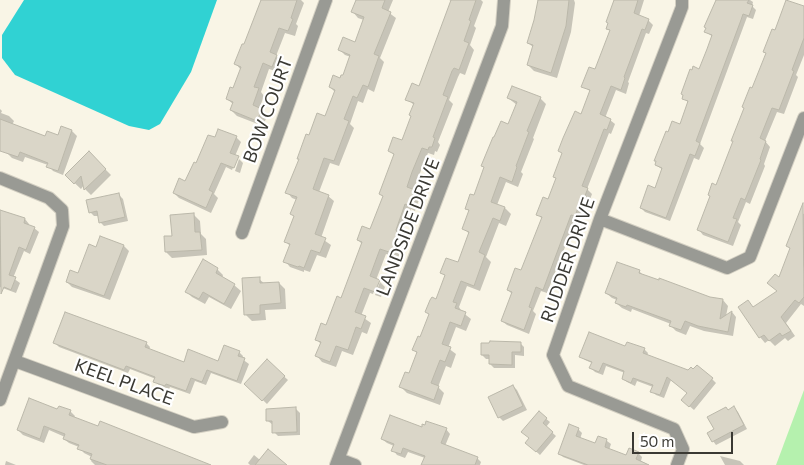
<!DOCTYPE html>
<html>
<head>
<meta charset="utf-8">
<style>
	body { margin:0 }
	#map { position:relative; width:804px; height:465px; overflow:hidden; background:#f9f5e6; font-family:Commissioner,sans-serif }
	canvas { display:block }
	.scale { position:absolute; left:632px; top:432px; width:101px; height:22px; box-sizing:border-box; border:2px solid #3a3933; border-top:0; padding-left:6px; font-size:15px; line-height:18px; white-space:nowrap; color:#3a3933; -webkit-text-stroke:4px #fff; paint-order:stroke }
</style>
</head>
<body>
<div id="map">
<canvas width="804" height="465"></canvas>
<div class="scale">50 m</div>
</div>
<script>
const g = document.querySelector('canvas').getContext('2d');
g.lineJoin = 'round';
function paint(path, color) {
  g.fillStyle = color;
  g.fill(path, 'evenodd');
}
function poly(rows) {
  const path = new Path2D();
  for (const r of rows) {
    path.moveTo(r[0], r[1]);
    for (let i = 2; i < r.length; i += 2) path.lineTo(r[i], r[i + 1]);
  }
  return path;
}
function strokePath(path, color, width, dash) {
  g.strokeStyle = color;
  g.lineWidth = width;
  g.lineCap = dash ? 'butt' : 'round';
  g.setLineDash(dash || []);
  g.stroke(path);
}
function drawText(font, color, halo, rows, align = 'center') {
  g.font = font + ' Commissioner,sans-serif';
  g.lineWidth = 4.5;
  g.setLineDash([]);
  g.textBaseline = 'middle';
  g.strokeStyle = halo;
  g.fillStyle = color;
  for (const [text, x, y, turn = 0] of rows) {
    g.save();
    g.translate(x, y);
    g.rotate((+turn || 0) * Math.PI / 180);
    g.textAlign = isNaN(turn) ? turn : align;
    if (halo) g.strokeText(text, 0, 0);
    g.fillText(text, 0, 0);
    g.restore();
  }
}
paint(poly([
	[804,390,804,465,776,465]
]), '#b5f1ae');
paint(poly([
	[24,0,217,0,191,72,160,124,149,130,129,126,15,75,2,58,2,35]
]), '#30d2d3');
paint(poly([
	[262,0,301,0,304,3,296,24,298,26,295,36,285,33,276,56,282,62,279,72,269,69,261,92,264,96,259,109,267,116,263,126,237,116,231,110,233,104,227,99,233,90,241,70,236,64,245,46],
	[357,0,393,0,388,12,396,18,380,58,384,62,374,92,368,89,363,103,358,101,350,124,354,128,339,166,330,163,319,192,328,196,334,201,321,238,331,245,326,258,317,255,310,272,304,270,304,272,290,267,285,261,290,246,286,242,295,217,292,214,297,200,292,198,287,192,300,160,298,158,309,136,326,118,336,93,330,87,343,77,351,57,345,55,340,50,355,43,364,20,358,18,353,12],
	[449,0,481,0,483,2,474,26,476,28,470,45,474,50,465,75,460,73,458,77,449,100,453,104,438,142,440,145,437,152,435,151,434,155,428,153,418,178,413,191,420,197,415,211,411,209,401,236,404,242,398,258,386,254,376,280,380,282,377,282,373,294,370,293,361,316,371,323,367,334,362,332,353,355,342,351,336,367,322,362,317,356,321,344,316,339,326,326,342,299,362,244,358,240,371,231,384,197,380,194,395,156,390,151,402,142,412,117,414,105,407,99,420,88,452,1],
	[540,0,574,0,575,3,571,32,557,78,534,71,528,65,533,47,528,43],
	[616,0,644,0,639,16,648,20,653,25,649,34,646,33,628,82,629,83,626,94,616,90,605,118,610,120,615,124,611,134,609,133,587,189,592,194,588,205,586,204,580,220,576,219,547,293,541,291,533,311,536,314,529,334,507,325,502,321,512,294,508,290,522,272,542,219,538,214,548,200,557,179,563,154,560,151,582,115,591,92,583,86,596,70,611,31,607,28],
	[718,0,750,0,753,2,752,6,756,10,753,19,747,17,700,144,704,148,699,160,694,158,670,221,645,212,641,208,655,189,663,170,656,165,668,134,680,126,689,103,683,98,700,70,713,37,706,32],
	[804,8,804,55,796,75,798,77,784,114,777,112,765,141,770,147,764,164,765,166,750,204,746,202,738,222,741,225,733,246,703,235,699,230,717,187,775,32],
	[508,98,540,98,546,104,533,138,534,139,521,172,523,174,518,187,506,182,497,205,505,208,511,214,506,226,499,223,486,257,491,262,480,291,467,286,459,307,462,312,471,319,466,331,456,327,448,348,456,354,451,368,446,366,438,387,444,393,440,405,407,393,401,387,410,375,418,354,414,350,421,338,430,315,427,312,437,300,446,276,442,273,458,264,470,235,464,228,470,212,466,208,474,197,509,126,517,105],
	[0,109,2,111,1,113,9,116,14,121,12,125,46,137,58,136,62,127,72,131,77,136,63,175,53,171,48,165,25,157,23,162,12,158,7,153,0,142],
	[236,137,241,142,235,156,239,158,237,158,232,170,226,167,214,194,218,198,211,213,179,198,174,193,186,183,216,139],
	[89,153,111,175,91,195,85,189,84,185,81,189,66,175],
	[239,159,243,163,240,173,235,171],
	[119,195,123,199,128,221,104,226,100,222,99,216,94,216,90,212],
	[0,211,25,219,29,224,28,226,34,228,39,232,30,254,24,251,13,278,20,283,16,293,0,287],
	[801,213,804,214,804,267,792,262,791,249,788,246],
	[194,215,200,221,201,234,206,239,207,255,172,258,166,252,173,237],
	[101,238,124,246,129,251,110,300,72,287,67,282,78,274,97,249],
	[784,267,804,284,804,306,801,304,786,323,795,336,788,341,785,338,775,346,769,340,765,343,760,337,739,307,754,308,778,292,779,279],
	[217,269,223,275,222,278,234,285,241,291,231,309,209,297,205,304,192,297,186,291],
	[639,271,644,276,710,298,723,300,728,306,726,316,732,312,736,317,733,336,704,331,690,326,686,335,676,331,671,326,671,324,632,309,631,312,622,308,616,303,617,300,612,298,606,293],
	[259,279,265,284,279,283,285,289,286,309,265,310,266,320,252,321,246,315],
	[380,282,385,287,381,297,375,295],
	[55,343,146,343,150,347,149,350,184,363,219,362,225,347,239,352,243,356,242,359,249,364,241,384,211,373,206,385,195,381,190,394,170,387,169,389,159,385,155,381,156,379,130,369,128,373,59,347],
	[520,343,524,347,524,356,515,355,515,368,494,368,490,364,490,359,486,359,482,355],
	[626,348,644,349,648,353,647,356,712,379,716,383,694,410,687,404,688,393,671,380,664,398,656,395,652,391,653,387,637,381,635,386,627,382,623,379,625,373,606,366,603,375,595,372,591,368,592,363,585,360,581,357],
	[267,361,288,380,267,404,246,384],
	[513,386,517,390,527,410,503,421,499,417],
	[734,408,738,412,747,429,716,445,713,441,715,429,728,411],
	[296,409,300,413,300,435,278,436,274,432,273,425,268,421],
	[58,411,70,411,75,416,74,418,204,465,95,465,91,461,92,457,84,453,79,447,69,443,64,439,65,437,49,430,44,443,23,435,18,430],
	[539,413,550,422,546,427,556,436,540,455,530,446,530,438],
	[422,428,446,429,450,434,445,446,477,458,481,462,480,465,425,465,425,458,408,452,405,458,397,455,393,450,394,446,387,443,382,439],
	[578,429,582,433,580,439,595,445,598,437,607,441,611,444,609,450,627,457,638,453,642,457,641,461,649,465,584,465,563,457,559,453],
	[254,455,260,460,285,465,250,465,248,463],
	[720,456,740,461,744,465,725,465],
	[6,461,16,465,5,465]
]), '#0003');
const building = poly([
	[261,0,297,0,291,18,293,19,288,31,279,28,270,52,277,55,272,67,263,63,254,87,259,88,253,105,262,109,257,121,230,110,233,102,226,99,230,87,233,88,241,67,234,64,242,44,244,44,261,0],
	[356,0,385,0,382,8,391,12,374,54,379,56,368,87,363,85,357,98,353,96,344,119,349,121,334,161,324,158,313,189,329,195,315,234,326,238,320,253,311,250,304,268,299,266,298,267,283,262,290,244,284,242,294,216,290,214,297,197,285,193,299,159,297,159,306,134,309,135,317,113,325,116,335,90,329,87,333,75,340,78,341,75,343,75,350,55,338,50,343,37,355,42,364,17,351,12,356,0],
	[451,0,476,0,469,20,471,21,464,41,469,43,459,70,454,68,452,71,443,95,448,97,433,137,435,138,432,147,429,147,428,150,422,148,412,172,407,187,415,190,409,206,405,204,396,230,399,236,392,253,380,249,370,276,380,280,375,292,364,288,355,312,366,316,361,329,356,327,348,350,336,346,330,362,315,356,321,342,315,340,321,323,326,325,337,296,341,298,362,242,357,240,362,226,370,229,383,196,379,194,394,154,388,151,393,137,402,140,411,116,409,115,414,103,405,100,412,83,419,86,451,0],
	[538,0,569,0,566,26,551,73,527,65,533,45,527,43,534,20,538,0],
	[614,0,638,0,634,13,649,19,645,30,642,29,624,77,625,78,621,90,611,86,600,114,611,119,607,130,604,129,582,186,588,188,583,201,581,200,575,216,571,215,543,290,536,287,529,307,532,308,524,330,501,321,512,292,507,290,515,268,521,270,542,217,536,215,543,197,548,199,556,178,553,177,562,153,558,151,563,138,575,111,581,114,590,90,581,87,589,67,595,69,610,30,606,29,608,23,606,22,614,0],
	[716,0,749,0,747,3,753,5,749,16,743,14,741,20,696,141,700,143,695,156,690,154,666,218,640,208,648,185,655,188,662,168,655,165,656,161,654,161,666,131,668,132,672,121,680,124,688,101,682,99,683,95,681,94,690,69,692,70,693,66,699,69,707,49,712,35,704,32,706,28,704,27,716,0],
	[786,0,804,6,804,38,792,70,794,71,779,110,772,108,760,138,766,141,760,159,761,160,745,200,741,198,733,218,737,219,728,242,697,230,710,196,708,195,712,183,716,185,733,141,731,141,744,108,742,107,750,87,752,88,766,53,763,52,772,29,775,30,786,0],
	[512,86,541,97,527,131,529,132,516,166,517,167,512,182,500,177,491,202,505,207,500,221,493,218,479,252,485,255,474,286,461,281,453,302,457,303,455,308,466,312,461,326,450,322,442,344,451,347,445,362,440,360,431,383,439,386,434,400,399,387,405,372,409,373,417,352,412,350,418,336,420,337,429,314,425,312,430,300,432,297,436,299,445,275,440,273,446,258,458,262,469,232,462,229,469,210,465,209,470,194,474,195,484,167,481,166,493,137,494,137,501,121,508,124,517,102,507,98,512,86],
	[0,119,45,136,47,131,58,135,61,126,72,130,58,171,46,167,48,163,20,152,18,157,0,151,0,119],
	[218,129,237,136,230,153,239,156,234,168,221,163,209,190,213,192,206,208,173,193,179,178,185,181,194,162,196,163,208,135,215,137,218,129],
	[89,151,106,169,84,190,81,176,74,184,65,175,89,151],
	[119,193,125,217,99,223,97,211,89,213,86,200,119,193],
	[803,203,804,297,799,303,795,300,781,317,791,331,782,336,780,333,769,341,764,335,759,338,738,307,748,300,753,307,777,291,767,283,775,274,779,277,790,248,786,246,803,203],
	[0,210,25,218,24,223,35,227,26,250,19,247,9,275,16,277,11,290,4,287,1,294,0,210],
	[194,213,195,232,200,232,202,250,165,252,164,236,172,236,170,215,194,213],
	[100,236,124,245,104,296,66,282,70,270,78,273,89,244,96,247,100,236],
	[203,259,218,268,216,273,235,284,224,304,203,292,199,299,185,292,203,259],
	[617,262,640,270,639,273,659,280,659,278,710,297,723,299,720,319,732,311,728,332,698,326,685,321,681,330,669,326,671,321,627,305,626,307,615,303,617,298,605,293,617,262],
	[260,277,260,283,279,282,281,303,260,305,260,314,244,315,242,278,260,277],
	[65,312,147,342,145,347,184,362,188,349,218,361,224,345,240,351,238,356,245,358,237,381,207,370,202,382,191,378,186,391,166,384,165,386,153,382,155,377,126,366,124,370,53,343,65,312],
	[589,332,625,346,627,342,645,348,643,353,688,370,691,367,693,369,697,365,713,378,689,407,681,400,687,393,667,377,660,395,650,392,653,385,633,378,631,383,622,379,624,371,603,363,599,372,589,368,592,362,579,357,589,332],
	[490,341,521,342,521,352,512,352,512,365,489,364,489,355,481,355,481,343,489,343,490,341],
	[267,359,285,376,262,401,244,384,267,359],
	[513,385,523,406,498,418,488,397,513,385],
	[29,398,57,409,59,406,71,410,69,415,98,426,100,421,211,465,107,465,90,459,92,454,77,449,79,445,63,439,65,434,44,426,40,439,17,430,29,398],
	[734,406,744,425,712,442,707,433,714,429,707,417,726,407,728,410,734,406],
	[296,407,297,432,272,433,272,421,266,421,266,409,296,407],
	[539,411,547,418,543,423,553,432,536,452,525,443,529,438,521,432,539,411],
	[390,415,422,427,422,424,425,425,426,421,447,428,441,443,478,457,475,465,421,465,425,456,403,448,401,454,391,451,394,444,381,439,390,415],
	[569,424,579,428,576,436,595,443,598,436,607,439,605,447,626,455,629,448,639,452,636,459,649,465,588,465,558,454,569,424],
	[268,449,287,465,255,465,268,449]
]);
paint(building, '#dad6c8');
strokePath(building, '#bbb8aa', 1);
const minor = poly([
	[0,178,49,198,62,210,63,226,0,400],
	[600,219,727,268,750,257,804,118],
	[242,233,326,0],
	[15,361,194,427,222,422],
	[339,459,355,465],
	[336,465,502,26,504,0],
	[677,465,683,449,674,429,568,386,553,355,600,219,682,7,682,0]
]);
strokePath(minor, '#d3cfc2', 14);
strokePath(minor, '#999a94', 12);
drawText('18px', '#3a3933', '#fff', [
	["BOW COURT",268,110,-70],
	["LANDSIDE DRIVE",408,227,-69],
	["RUDDER DRIVE",568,260,-71],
	["KEEL PLACE",124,382,20]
]);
</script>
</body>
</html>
